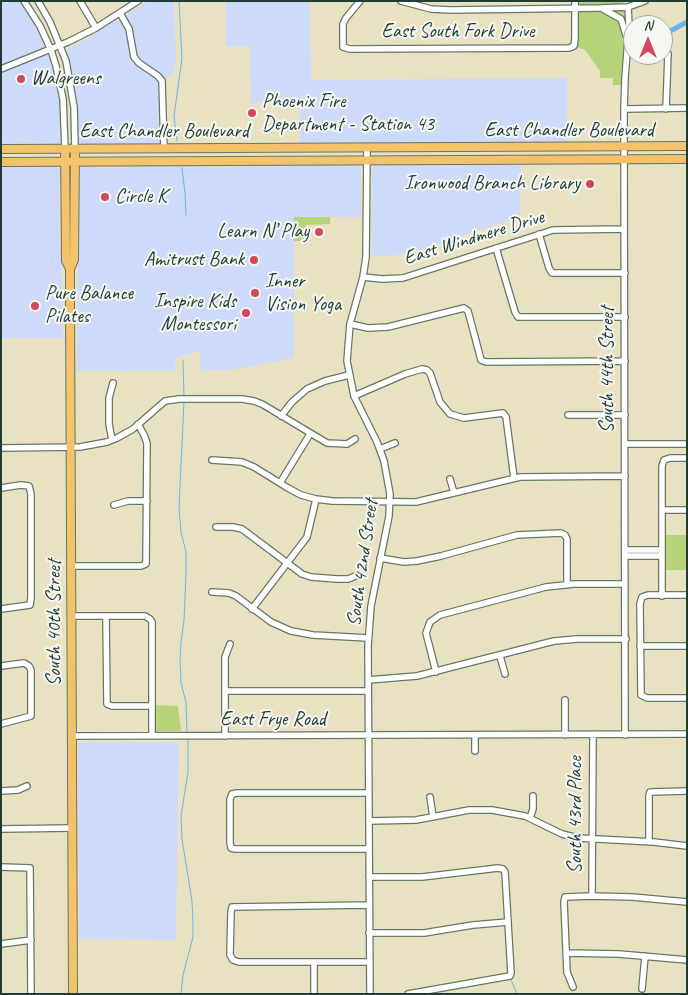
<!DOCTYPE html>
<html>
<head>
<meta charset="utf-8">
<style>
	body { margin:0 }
	#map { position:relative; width:688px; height:995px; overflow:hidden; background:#e9e2c2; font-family:Caveat,sans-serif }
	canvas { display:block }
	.frame { position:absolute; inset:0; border:2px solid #1f3d34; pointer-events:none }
	.north { position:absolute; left:623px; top:15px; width:50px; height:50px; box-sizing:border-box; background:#f6f6f2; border:1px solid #a0aca6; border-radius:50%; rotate:0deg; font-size:14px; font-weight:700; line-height:20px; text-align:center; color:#1f3d34 }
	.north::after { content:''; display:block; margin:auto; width:18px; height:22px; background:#d1495b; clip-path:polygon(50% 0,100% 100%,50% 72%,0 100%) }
</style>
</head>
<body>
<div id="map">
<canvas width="688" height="995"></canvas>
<div class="frame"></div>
<div class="north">N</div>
</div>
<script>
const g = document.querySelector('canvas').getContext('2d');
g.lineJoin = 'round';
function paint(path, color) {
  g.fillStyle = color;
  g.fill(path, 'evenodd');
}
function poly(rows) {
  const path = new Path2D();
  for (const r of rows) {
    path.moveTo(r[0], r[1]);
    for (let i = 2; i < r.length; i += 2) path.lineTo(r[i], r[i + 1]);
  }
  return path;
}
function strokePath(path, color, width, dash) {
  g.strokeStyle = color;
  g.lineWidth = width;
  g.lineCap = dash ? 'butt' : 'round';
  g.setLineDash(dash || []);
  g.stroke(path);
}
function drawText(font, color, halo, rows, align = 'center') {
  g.font = font + ' Caveat,sans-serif';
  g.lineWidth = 4;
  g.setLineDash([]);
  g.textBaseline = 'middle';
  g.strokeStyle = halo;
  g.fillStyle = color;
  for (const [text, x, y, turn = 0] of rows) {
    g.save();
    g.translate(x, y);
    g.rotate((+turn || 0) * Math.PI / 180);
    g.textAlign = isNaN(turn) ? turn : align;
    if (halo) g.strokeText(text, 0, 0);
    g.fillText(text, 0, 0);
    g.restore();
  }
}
paint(poly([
	[1,1,21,1,38,27,52,62,59,90,61,113,61,137,59,143,56,145,39,143,1,144],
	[148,1,174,1,176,59,174,73,165,79,160,90,159,143,159,145,82,144,78,140,77,102,72,70,67,56,68,50],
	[226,1,310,1,311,80,567,78,567,143,300,144,300,103,251,103,250,46,226,46],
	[378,164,521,164,520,217,413,252,400,255,371,256,372,171,374,166],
	[132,165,199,165,216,168,235,167,244,165,354,165,359,167,361,170,361,217,294,217,294,358,237,369,201,371,200,350,175,359,175,371,77,371,78,173,79,169,84,166,98,168,124,168],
	[1,166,53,166,58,167,61,171,59,190,59,243,62,258,63,338,1,338],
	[83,742,179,742,176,940,79,939,78,747,79,743]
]), '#cedafa');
paint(poly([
	[575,1,623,1,623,7,628,7,624,85,613,85,613,78,600,78,600,71,585,50,574,46],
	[294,217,330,217,330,224,306,225,306,238,308,239,308,241,294,241],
	[662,535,687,535,687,570,662,570],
	[155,705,178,706,181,731,155,731]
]), '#b6d37a');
strokePath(poly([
	[177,141,174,116,182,58,179,1],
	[182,168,185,193,186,215],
	[183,360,184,397],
	[184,401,179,508,181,532,186,552,186,574,184,620,181,642,180,662,181,683,186,702,187,733],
	[510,977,517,994],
	[181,994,183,975,193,937,193,923,192,901,182,839,181,816,188,772,188,737]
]), '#6eb3e5', 1);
strokePath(poly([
	[663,35,687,22]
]), '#6eb3e5', 5);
const minor = poly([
	[24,1,40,26,51,50,56,66,63,99,65,149],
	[38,1,50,22,66,61,74,107,75,149],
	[80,1,96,28],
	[360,1,346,18,343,24,343,47,350,49,569,48,574,46,575,38,575,1],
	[401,1,431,9,450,10,600,8,628,7,645,1],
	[603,9,621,19,627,38],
	[120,13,129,29,134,57,139,63,158,76,162,81,164,149],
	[1,69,68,42,96,28,138,1],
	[624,109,687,108],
	[666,109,668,54],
	[367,148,366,257,363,277,350,324,347,361,354,396,377,442,384,461,390,494,389,516,371,606,368,646,370,994],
	[539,234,549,268,552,273,625,273],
	[496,248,515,312,518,317,625,317],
	[363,277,382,279,403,278,553,230,624,229],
	[350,324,368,328,388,327,464,308,468,311,481,360,486,362,625,361],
	[354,396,405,374,422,369,427,370,430,373,440,402,450,414,464,418,503,413,506,417,514,478],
	[568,415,625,415],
	[281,416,292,402,307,389,325,381,349,375],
	[112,440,109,424,109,398,113,383],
	[625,444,687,444],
	[1,448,80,447,107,442,117,438,133,429,165,401,179,399,242,399,254,401,262,404,327,443,347,444,355,439],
	[380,449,395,443],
	[212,460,242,462,254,467,288,488,301,495,316,499,332,501,416,502,520,477,625,476],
	[450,479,454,493],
	[280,483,310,434],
	[1,488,21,485,29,486,31,494,31,598,30,605,1,609],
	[114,505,128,501,147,501],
	[662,510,687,510],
	[216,527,233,527,242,529,302,574,311,577,337,579,348,579,358,575],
	[625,550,662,550],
	[625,556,662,556],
	[380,558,404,562,417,561,441,556,517,535,561,533,565,535,567,539,567,585],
	[71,566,141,566,146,564,147,443,144,435,138,424],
	[212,592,229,593,236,596,271,622,291,631,313,635,368,638],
	[687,595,648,595,642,597,640,604,641,695,647,698,687,698],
	[662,596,662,466,664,460,670,458,687,458],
	[252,609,307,537,316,499],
	[71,616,145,616,150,619,152,622,152,736],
	[106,617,107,704,112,706,152,706],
	[640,646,687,646],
	[500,656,505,674],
	[1,666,24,663,29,666,31,670,31,716,1,724],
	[436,672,426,633,430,622,440,615,546,587,573,584,625,584],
	[368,680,417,676,554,641,577,639,626,639],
	[225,691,368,691],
	[565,700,565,735],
	[475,735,475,751],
	[625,735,624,109,625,78,629,25,628,7],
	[72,736,687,734],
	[225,736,225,657,230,644],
	[1,791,18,790,27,786],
	[369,793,237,793,232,794,230,799,230,843,231,848,235,849,369,849],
	[430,797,433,817],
	[530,818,533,809,533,796],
	[369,821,416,820,469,810,492,810,525,816,562,834,578,838,654,842,687,846],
	[1,829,72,828],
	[649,842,649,795,650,792,687,791],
	[1,867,30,868,31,994],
	[369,877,422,877,498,868,503,869,505,872,511,973,510,976,408,994],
	[592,896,593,735],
	[369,905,232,907,231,912,230,955,233,960,239,962,369,962],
	[369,933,424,933,473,925,508,922],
	[1,944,31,940],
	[566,953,619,954,687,960],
	[573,987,567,972,564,902,565,897,592,896,632,897,687,902],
	[642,989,645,956],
	[314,994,314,962]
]);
const major = poly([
	[1,149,687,146],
	[65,149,66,261,70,269],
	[1,162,687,159],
	[73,994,70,301,70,269,74,260,75,149]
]);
strokePath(minor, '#676', 8);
strokePath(major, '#676', 10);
strokePath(minor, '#fff', 5.5);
strokePath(major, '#f4c26a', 8);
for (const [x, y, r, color] of [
	[21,79,5,"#d1495b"],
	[252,113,5,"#d1495b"],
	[590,184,5,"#d1495b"],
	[105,197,5,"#d1495b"],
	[319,232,5,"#d1495b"],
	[254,260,5,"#d1495b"],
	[255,293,5,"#d1495b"],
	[35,306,5,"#d1495b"],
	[246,313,5,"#d1495b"]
]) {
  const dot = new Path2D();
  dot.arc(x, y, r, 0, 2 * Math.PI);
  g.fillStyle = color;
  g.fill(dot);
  strokePath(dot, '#f6f6f2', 2);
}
drawText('20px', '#1f3d34', '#f6f6f2', [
	["East South Fork Drive",458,32],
	["East Chandler Boulevard",569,131],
	["East Chandler Boulevard",164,132],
	["East Windmere Drive",474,238,-17],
	["South 44th Street",608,370,-90],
	["South 42nd Street",363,563,-82],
	["South 40th Street",55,623,-90],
	["East Frye Road",273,720],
	["South 43rd Place",576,815,-90]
]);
drawText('20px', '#1f3d34', '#f6f6f2', [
	["Walgreens",31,79],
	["Phoenix Fire",262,102],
	["Department - Station 43",262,125],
	["Ironwood Branch Library",580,184,"right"],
	["Circle K",115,197],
	["Learn N’ Play",309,232,"right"],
	["Amitrust Bank",244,260,"right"],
	["Inner",265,282],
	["Vision Yoga",265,305],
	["Pure Balance",45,294],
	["Pilates",45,317],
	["Inspire Kids",236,302,"right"],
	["Montessori",236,325,"right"]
], 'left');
</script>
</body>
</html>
